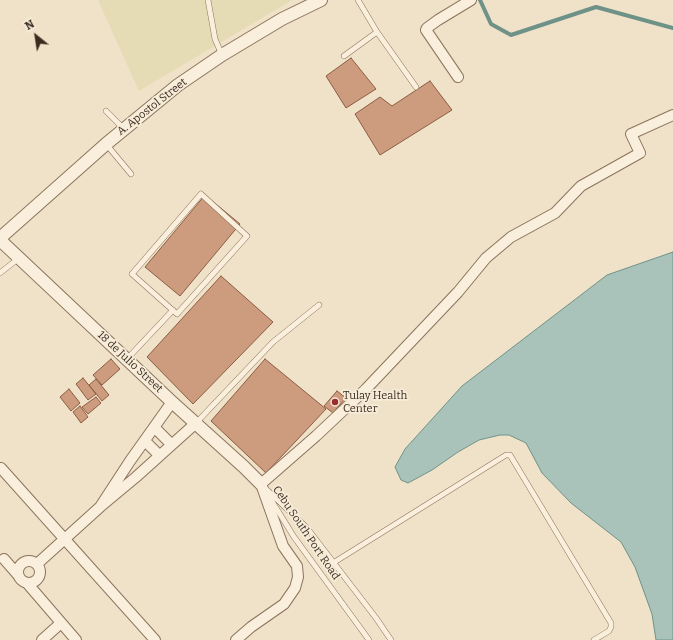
<!DOCTYPE html>
<html>
<head>
<meta charset="utf-8">
<style>
	body { margin:0 }
	#map { position:relative; width:673px; height:640px; overflow:hidden; background:#efe2c8; font-family:Bitter,serif }
	canvas { display:block }
	.north { position:absolute; left:16px; top:16px; width:40px; height:40px; -webkit-text-stroke:3px #f6ecd8; paint-order:stroke; rotate:330deg; font-size:11px; font-weight:700; line-height:16px; text-align:center; color:#3c2c20 }
	.north::after { content:''; display:block; margin:auto; width:14px; height:18px; background:#3c2c20; clip-path:polygon(50% 0,100% 100%,50% 72%,0 100%) }
</style>
</head>
<body>
<div id="map">
<canvas width="673" height="640"></canvas>
<div class="north">N</div>
</div>
<script>
const g = document.querySelector('canvas').getContext('2d');
g.lineJoin = 'round';
function paint(path, color) {
  g.fillStyle = color;
  g.fill(path, 'evenodd');
}
function poly(rows) {
  const path = new Path2D();
  for (const r of rows) {
    if (r.length === 3) {
      path.moveTo(r[0] + r[2], r[1]);
      path.arc(r[0], r[1], r[2], 0, 2 * Math.PI);
      continue;
    }
    path.moveTo(r[0], r[1]);
    for (let i = 2; i < r.length; i += 2) path.lineTo(r[i], r[i + 1]);
  }
  return path;
}
function strokePath(path, color, width, dash) {
  g.strokeStyle = color;
  g.lineWidth = width;
  g.lineCap = dash ? 'butt' : 'round';
  g.setLineDash(dash || []);
  g.stroke(path);
}
function drawText(font, color, halo, rows, align = 'center') {
  g.font = font + ' Bitter,serif';
  g.lineWidth = 3.5;
  g.setLineDash([]);
  g.textBaseline = 'middle';
  g.strokeStyle = halo;
  g.fillStyle = color;
  for (const [text, x, y, turn = 0] of rows) {
    g.save();
    g.translate(x, y);
    g.rotate((+turn || 0) * Math.PI / 180);
    g.textAlign = isNaN(turn) ? turn : align;
    if (halo) g.strokeText(text, 0, 0);
    g.fillText(text, 0, 0);
    g.restore();
  }
}
paint(poly([
	[98,0,292,0,139,91]
]), '#e5dbb5');
const water = poly([
	[673,252,673,640,656,640,652,614,635,567,621,542,571,503,542,473,526,443,509,435,500,435,479,440,458,452,432,470,408,483,401,480,395,467,405,449,462,386,607,275,673,252]
]);
paint(water, '#a9c3ba');
strokePath(water, '#6f9288', 1);
strokePath(poly([
	[480,0,491,24,511,35,596,7,673,28]
]), '#6f9288', 4);
const building = poly([
	[351,58,376,89,346,108,326,76,351,58],
	[430,81,452,110,380,155,355,114,380,97,392,106,430,81],
	[205,195,240,224,180,296,145,267,205,195],
	[221,276,273,322,193,404,147,357,221,276],
	[111,359,120,369,102,385,93,375,111,359],
	[265,359,326,409,266,473,211,421,265,359],
	[83,378,96,394,88,400,76,384,83,378],
	[96,379,109,395,102,401,89,385,96,379],
	[69,389,80,403,71,411,60,397,69,389],
	[337,391,346,398,333,413,324,406,337,391],
	[96,397,101,403,88,414,82,407,96,397],
	[80,406,88,417,81,423,73,412,80,406]
]);
paint(building, '#cd9b7e');
strokePath(building, '#8b5c42', 1);
const service = poly([
	[208,0,215,39,222,55],
	[358,0,377,32,416,87],
	[344,56,377,32],
	[106,111,124,129],
	[106,144,131,174],
	[201,194,247,236,177,314,132,274,201,194],
	[0,273,19,258],
	[127,359,173,310],
	[196,423,273,342,319,305],
	[264,487,307,528,376,618,391,640],
	[270,498,294,537,369,640],
	[333,563,506,455,510,455,611,623,611,627,609,631,594,640]
]);
const minor = poly([
	[458,77,426,30,427,28,438,20,471,0],
	[172,402,130,461,100,507,136,477,196,423],
	[155,428,171,444],
	[145,441,159,455],
	[0,469,1,468,155,640],
	[4,559,18,575],
	[29,572,11],
	[37,564,100,507],
	[27,583,76,640],
	[42,640,61,623],
	[236,640,251,627,284,604,295,588,298,577,297,566,283,546,261,484,316,436,366,389,458,292,486,258,511,237,555,213,581,186,640,153,631,134,673,115]
]);
const tertiary = poly([
	[0,238,106,144,178,85,222,55,282,19,321,0],
	[0,240,172,402,244,467,261,484]
]);
strokePath(service, '#8b735d', 6);
strokePath(minor, '#8b735d', 12);
strokePath(tertiary, '#8b735d', 14);
strokePath(service, '#f9efdc', 5);
strokePath(minor, '#f9efdc', 10);
strokePath(tertiary, '#f9efdc', 12);
for (const [x, y, r, color] of [
	[335,402,4,"#9b2c32"]
]) {
  const dot = new Path2D();
  dot.arc(x, y, r, 0, 2 * Math.PI);
  g.fillStyle = color;
  g.fill(dot);
  strokePath(dot, '#f6ecd8', 1.5);
}
drawText('11px', '#3c2c20', '#f6ecd8', [
	["A. Apostol Street",152,107,-38],
	["18 de Julio Street",130,362,43],
	["Cebu South Port Road",306,533,56]
]);
drawText('11px', '#3c2c20', '#f6ecd8', [
	["Tulay Health",343,396],
	["Center",343,409]
], 'left');
</script>
</body>
</html>
